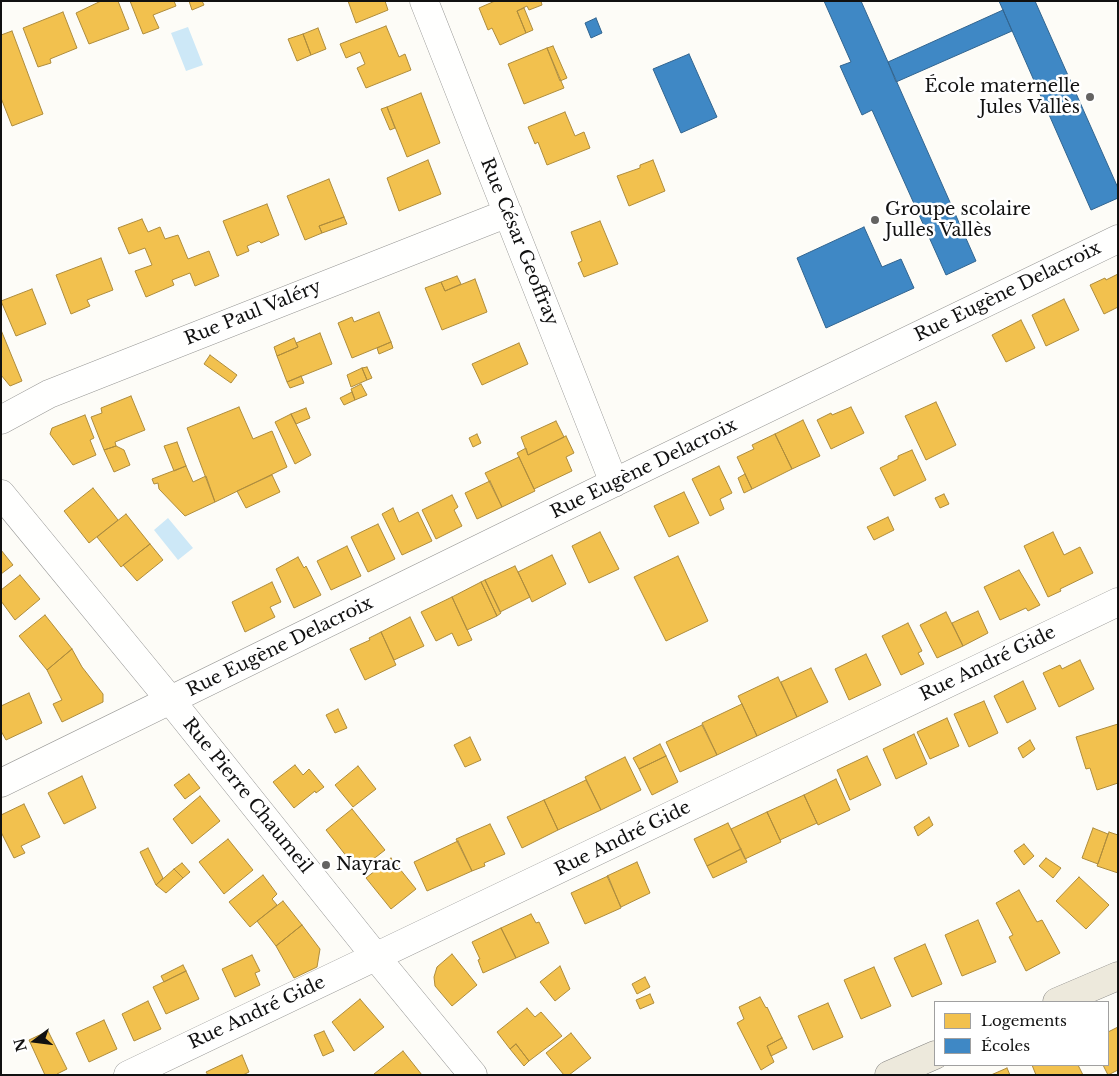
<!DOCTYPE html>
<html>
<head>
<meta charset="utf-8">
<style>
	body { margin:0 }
	#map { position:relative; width:1119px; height:1076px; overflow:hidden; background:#fdfcf7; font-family:"Libre Baskerville",serif }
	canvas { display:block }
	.frame { position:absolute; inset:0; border:2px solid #111; pointer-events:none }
	.legend { position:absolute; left:934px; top:1001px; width:175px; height:65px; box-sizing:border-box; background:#fff; border:1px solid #a0a0a0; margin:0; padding:6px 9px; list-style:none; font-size:15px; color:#111 }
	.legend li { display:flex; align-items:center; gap:10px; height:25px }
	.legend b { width:25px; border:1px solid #a0a0a0 }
	.north { position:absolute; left:10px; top:1016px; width:50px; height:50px; -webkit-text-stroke:4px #fff; paint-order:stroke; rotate:255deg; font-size:14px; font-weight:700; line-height:20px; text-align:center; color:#111 }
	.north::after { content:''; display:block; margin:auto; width:18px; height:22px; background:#111; clip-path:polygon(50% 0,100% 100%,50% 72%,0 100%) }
</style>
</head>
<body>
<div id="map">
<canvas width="1119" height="1076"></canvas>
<div class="frame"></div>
<ul class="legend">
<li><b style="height:14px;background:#f2c14e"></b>Logements</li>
<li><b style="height:14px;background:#3f88c5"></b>Écoles</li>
</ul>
<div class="north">N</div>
</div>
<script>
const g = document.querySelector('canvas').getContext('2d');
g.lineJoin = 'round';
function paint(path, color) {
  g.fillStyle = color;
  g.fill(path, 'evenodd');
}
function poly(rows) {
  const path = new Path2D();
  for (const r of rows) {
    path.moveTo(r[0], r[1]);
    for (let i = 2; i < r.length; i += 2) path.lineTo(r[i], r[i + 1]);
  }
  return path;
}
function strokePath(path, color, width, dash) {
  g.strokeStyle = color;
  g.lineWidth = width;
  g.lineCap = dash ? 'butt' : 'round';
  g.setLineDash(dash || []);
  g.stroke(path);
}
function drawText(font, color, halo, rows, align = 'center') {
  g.font = font + ' "Libre Baskerville",serif';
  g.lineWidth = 5;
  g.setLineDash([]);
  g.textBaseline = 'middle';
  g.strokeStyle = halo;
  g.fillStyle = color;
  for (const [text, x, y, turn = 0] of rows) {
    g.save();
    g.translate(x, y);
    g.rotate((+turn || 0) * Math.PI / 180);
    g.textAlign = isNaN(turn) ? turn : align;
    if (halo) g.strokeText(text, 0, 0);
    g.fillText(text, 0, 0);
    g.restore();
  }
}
paint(poly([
	[188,27,203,65,186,71,171,33],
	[168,518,193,548,178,560,154,530]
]), '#cde8f7');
const homes = poly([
	[101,1,118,1,129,29,89,44,76,13,101,1],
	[130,1,174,1,176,6,153,15,159,28,143,34,130,1],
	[189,1,202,1,204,5,192,10,189,1],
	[348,1,385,1,388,10,356,23,348,1],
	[495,1,541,1,542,5,529,10,527,6,517,11,526,33,500,45,492,28,488,30,479,8,495,1],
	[524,8,533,30,526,33,517,11,524,8],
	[63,12,77,48,50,59,51,63,38,67,23,28,63,12],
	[386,26,399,57,405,54,411,70,366,88,357,68,365,64,360,52,346,58,340,44,386,26],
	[318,28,326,49,311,55,303,34,318,28],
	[12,31,43,114,12,126,1,98,1,35,12,31],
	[303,34,311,55,297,61,288,39,303,34],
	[553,46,567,78,560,81,547,48,553,46],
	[547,48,564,88,524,104,508,64,547,48],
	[421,93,440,143,407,157,387,107,421,93],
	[387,107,395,128,390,130,381,109,387,107],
	[565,112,575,136,584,132,590,148,547,165,538,142,535,144,528,127,565,112],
	[428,160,441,194,399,211,387,178,428,160],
	[653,160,665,191,629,206,617,176,640,168,640,165,653,160],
	[329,179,344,217,319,226,322,233,305,240,287,196,329,179],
	[267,204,279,235,261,243,259,241,247,246,249,251,237,256,223,221,267,204],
	[344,217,347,224,322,233,319,226,344,217],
	[142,219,148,232,160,227,165,239,178,235,188,259,209,251,219,276,195,286,190,273,172,280,174,285,146,297,135,271,152,265,145,248,129,254,118,228,142,219],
	[600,221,618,264,584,277,578,263,582,261,571,232,600,221],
	[101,258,113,290,87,300,90,306,71,314,56,275,101,258],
	[1118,274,1118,307,1104,314,1090,285,1105,278,1106,280,1118,274],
	[457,276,461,284,445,291,441,282,457,276],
	[475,279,487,312,442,330,425,288,441,282,445,291,475,279],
	[32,289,46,324,16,336,1,301,32,289],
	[1064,299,1079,330,1046,346,1032,315,1064,299],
	[379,312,391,342,352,358,338,323,352,317,354,322,379,312],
	[1021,320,1035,348,1006,362,992,335,1021,320],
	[1,330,22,381,10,386,1,375,1,330],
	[320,333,332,364,287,382,277,356,298,347,296,343,320,333],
	[294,338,298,347,277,356,274,347,294,338],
	[391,342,393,348,379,354,377,348,391,342],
	[519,343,528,364,482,385,472,364,519,343],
	[210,355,237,375,231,383,204,364,210,355],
	[367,367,372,378,367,380,362,368,367,367],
	[362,368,367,380,351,387,347,375,362,368],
	[301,376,304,383,290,388,287,382,301,376],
	[361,384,367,395,355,400,351,389,361,384],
	[352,392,355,400,344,405,340,398,352,392],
	[131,396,145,430,115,442,116,446,104,450,91,417,102,413,101,408,131,396],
	[936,402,956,445,926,460,905,416,936,402],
	[239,407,253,439,272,431,287,467,215,502,187,428,239,407],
	[851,407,864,433,831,449,817,420,831,413,832,415,851,407],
	[306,408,310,418,296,424,291,414,306,408],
	[291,414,311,455,295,464,275,422,291,414],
	[85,415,94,438,90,440,96,455,73,465,50,434,52,428,85,415],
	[803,420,820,456,792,469,775,434,803,420],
	[556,421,564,437,528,455,521,437,556,421],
	[477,434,481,443,473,447,469,438,477,434],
	[775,434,792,469,752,489,737,457,754,449,752,445,775,434],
	[566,436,574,453,566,457,572,471,534,489,517,453,526,448,528,455,566,436],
	[177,442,186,466,174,471,164,446,177,442],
	[116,446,124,450,130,465,114,472,104,450,116,446],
	[912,450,926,480,894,496,880,468,898,459,898,456,912,450],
	[519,457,535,491,502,507,485,473,519,457],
	[186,466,193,482,206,476,215,502,185,516,159,489,158,483,154,484,152,479,186,466],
	[719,466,732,493,720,499,724,509,710,516,692,479,719,466],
	[745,474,752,489,744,493,738,478,745,474],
	[272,475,280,492,246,508,237,491,272,475],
	[490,481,502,507,477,519,465,493,490,481],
	[93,488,118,520,89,543,64,511,93,488],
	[684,492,699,523,669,537,654,506,684,492],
	[944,494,949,504,940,508,935,498,944,494],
	[452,495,458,507,454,510,462,526,436,539,422,510,452,495],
	[393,508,399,522,418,512,432,541,402,555,382,514,393,508],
	[126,514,150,544,121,567,97,537,126,514],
	[888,517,894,530,874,540,867,527,888,517],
	[378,524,395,559,368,572,351,537,378,524],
	[600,532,619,569,589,583,572,546,600,532],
	[1053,532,1064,555,1080,547,1093,573,1060,589,1061,591,1048,597,1024,546,1053,532],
	[150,544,163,560,137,581,123,565,150,544],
	[347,546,361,576,331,590,317,561,347,546],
	[1,550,13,565,1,574,1,550],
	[552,555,566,584,532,602,518,572,552,555],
	[678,556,708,621,666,641,634,577,678,556],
	[298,557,304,568,306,566,321,595,294,608,276,569,298,557],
	[515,566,530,597,500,612,485,580,515,566],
	[1019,570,1040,605,1028,611,1026,608,1000,620,984,587,1019,570],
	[20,575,40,599,15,620,1,601,1,590,20,575],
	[485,580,501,613,497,616,481,582,485,580],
	[272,582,281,602,270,607,275,617,245,632,232,602,272,582],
	[481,582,497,616,467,630,452,597,481,582],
	[452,597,472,640,458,646,452,633,436,641,421,612,452,597],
	[978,611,988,633,963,646,952,623,978,611],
	[946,612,963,646,937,658,920,625,946,612],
	[45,615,72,649,47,670,19,636,45,615],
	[410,617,424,646,394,660,381,632,410,617],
	[908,623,922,651,918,653,924,664,901,675,882,636,908,623],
	[381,632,396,665,365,680,350,649,370,640,369,638,381,632],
	[72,649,82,667,103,694,103,702,62,722,53,704,62,700,47,670,72,649],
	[866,654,881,685,849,700,835,669,866,654],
	[1080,660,1094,689,1059,707,1043,673,1060,665,1062,669,1080,660],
	[811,668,828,702,797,717,781,682,811,668],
	[778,677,797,717,757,736,738,696,778,677],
	[1023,681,1036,709,1007,723,994,696,1023,681],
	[29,693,42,723,6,740,1,731,1,706,29,693],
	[984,701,998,733,969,747,954,714,984,701],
	[742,704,757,736,717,755,702,723,742,704],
	[338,709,347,728,335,733,326,715,338,709],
	[947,718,959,746,930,759,917,732,947,718],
	[1118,724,1118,783,1097,790,1090,768,1086,769,1076,737,1118,724],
	[702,725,717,755,680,772,666,742,702,725],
	[914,734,927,764,896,779,883,749,914,734],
	[470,737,481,760,465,767,454,745,470,737],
	[1030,740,1035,749,1023,758,1018,748,1030,740],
	[660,744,666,756,639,769,633,758,660,744],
	[666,756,678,782,652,795,639,769,666,756],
	[867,756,881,785,850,800,837,770,867,756],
	[625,757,641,790,601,810,585,777,625,757],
	[295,765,303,775,309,769,324,787,316,793,315,791,294,808,273,782,295,765],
	[358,766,376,789,353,807,335,785,358,766],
	[189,774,200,788,185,799,174,785,189,774],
	[82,776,96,808,64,824,48,793,82,776],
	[836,779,850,810,818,825,804,795,836,779],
	[586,780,601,810,558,830,544,800,586,780],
	[804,795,817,823,780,840,767,812,804,795],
	[200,796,220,821,192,844,173,819,200,796],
	[544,800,558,830,522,848,507,817,544,800],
	[24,804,40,837,21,846,25,853,14,858,1,832,1,815,24,804],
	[352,809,385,850,358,871,326,830,352,809],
	[767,812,781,842,745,859,731,829,767,812],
	[929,817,933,825,918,836,914,827,929,817],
	[728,823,741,849,707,866,694,839,728,823],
	[490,824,505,854,484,863,485,866,472,871,456,839,490,824],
	[1093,828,1108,834,1098,864,1082,858,1093,828],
	[1109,832,1118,835,1118,873,1097,866,1109,832],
	[228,839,253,870,224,894,199,862,228,839],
	[458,841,472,871,427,891,414,862,458,841],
	[1024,844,1034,856,1024,865,1014,851,1024,844],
	[148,848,163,878,156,885,140,852,148,848],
	[741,849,747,862,713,878,707,866,741,849],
	[391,858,416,889,391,909,366,878,391,858],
	[1046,858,1061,868,1053,878,1039,866,1046,858],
	[637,862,650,893,621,907,607,876,637,862],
	[182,863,190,872,183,878,174,869,182,863],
	[174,869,183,878,166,893,156,885,174,869],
	[263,875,277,894,272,899,277,905,250,927,229,902,263,875],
	[608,876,621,908,585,924,571,893,608,876],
	[1079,877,1109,905,1086,929,1056,901,1079,877],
	[1019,890,1037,922,1042,920,1060,953,1026,971,1009,937,1013,935,996,903,1019,890],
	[283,901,302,925,276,946,257,921,283,901],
	[531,914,536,923,539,922,549,943,516,958,501,928,531,914],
	[978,920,996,962,962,976,945,935,978,920],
	[302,925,320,949,317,967,294,978,276,946,302,925],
	[501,928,516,958,483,973,478,960,480,959,472,942,501,928],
	[925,944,942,984,912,997,894,958,925,944],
	[452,954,477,985,452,1006,435,986,434,977,437,967,452,954],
	[252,955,260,971,255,973,260,985,235,997,222,969,252,955],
	[183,965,186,971,164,982,161,976,183,965],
	[560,966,570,989,555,1001,540,982,560,966],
	[874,967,891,1006,861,1019,844,980,874,967],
	[186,971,199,999,166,1014,153,987,186,971],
	[645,977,650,987,637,994,632,984,645,977],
	[650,994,654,1003,640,1009,636,1000,650,994],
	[760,997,766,1008,767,1007,782,1038,767,1046,774,1062,761,1070,737,1023,744,1019,739,1007,760,997],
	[360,999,384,1027,354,1051,332,1022,360,999],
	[148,1001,161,1029,134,1041,122,1014,148,1001],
	[828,1003,843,1037,813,1050,798,1016,828,1003],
	[527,1008,535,1017,541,1012,562,1036,529,1061,516,1044,510,1049,497,1032,527,1008],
	[104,1020,117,1049,89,1062,76,1033,104,1020],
	[1118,1027,1118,1070,1108,1075,1103,1065,1108,1065,1108,1032,1118,1027],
	[48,1031,67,1069,57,1074,57,1075,45,1075,29,1040,48,1031],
	[324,1031,334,1051,323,1056,314,1035,324,1031],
	[571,1033,591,1058,569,1075,564,1075,546,1053,571,1033],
	[782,1038,787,1048,771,1056,767,1046,782,1038],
	[516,1044,529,1061,524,1066,510,1049,516,1044],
	[403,1051,422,1075,375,1075,374,1074,403,1051],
	[242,1055,249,1072,243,1075,208,1075,206,1072,242,1055],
	[1032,1065,1078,1065,1083,1075,1036,1075,1032,1065],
	[1007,1068,1010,1075,991,1075,1007,1068]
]);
paint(homes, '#f2c14e');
strokePath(homes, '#ae8c3c', 1);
const schools = poly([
	[824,1,861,1,976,261,946,275,872,110,862,115,840,66,851,62,824,1],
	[999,1,1035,1,1118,188,1118,198,1091,210,999,1],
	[1003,10,1012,31,896,82,888,62,1003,10],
	[596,18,602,33,591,38,585,23,596,18],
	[689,54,717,117,681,133,653,69,689,54],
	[864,227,882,267,901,259,914,288,826,328,797,258,864,227]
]);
paint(schools, '#3f88c5');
strokePath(schools, '#31648f', 1);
const minor = poly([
	[424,1,614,483],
	[1,420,49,394,508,213],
	[1,494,171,701,376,957,473,1075],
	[1,783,644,468,1118,239],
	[128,1075,1118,602]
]);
const primary = poly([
	[1057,1002,1118,976],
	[889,1075,935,1055]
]);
strokePath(minor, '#979795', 29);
strokePath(primary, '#858482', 29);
strokePath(minor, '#fffffe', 28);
strokePath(primary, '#ede9dc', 28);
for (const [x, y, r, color] of [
	[1090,97,5,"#646362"],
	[875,220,5,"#646362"],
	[326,865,5,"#646362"]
]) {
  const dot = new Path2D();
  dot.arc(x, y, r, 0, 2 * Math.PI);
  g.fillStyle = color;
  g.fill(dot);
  strokePath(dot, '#fff', 2);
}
drawText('18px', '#111', '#fff', [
	["École maternelle",1080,87,"right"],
	["Jules Vallès",1080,108,"right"],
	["Groupe scolaire",885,210],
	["Julles Vallès",885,231],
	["Nayrac",336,865]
], 'left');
drawText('18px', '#111', '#fff', [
	["Rue César Geoffray",519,242,68],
	["Rue Eugène Delacroix",1008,292,-26],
	["Rue Paul Valéry",253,313,-22],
	["Rue Eugène Delacroix",644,469,-26],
	["Rue Eugène Delacroix",280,647,-26],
	["Rue André Gide",988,664,-26],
	["Rue Pierre Chaumeil",247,796,51],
	["Rue André Gide",623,839,-26],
	["Rue André Gide",257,1013,-25]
]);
</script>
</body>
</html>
